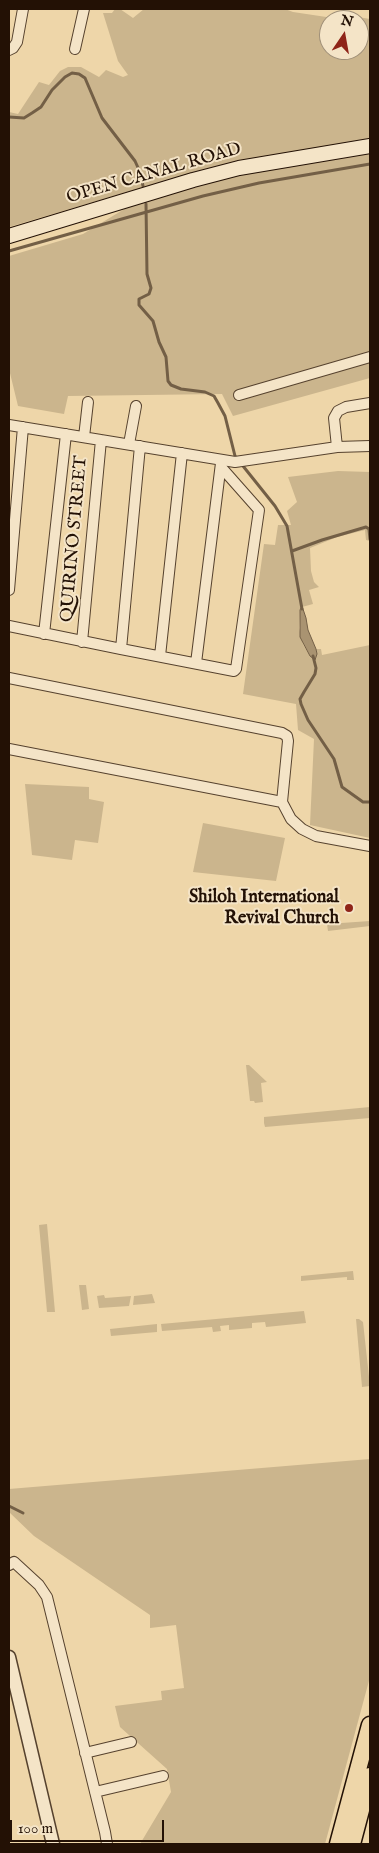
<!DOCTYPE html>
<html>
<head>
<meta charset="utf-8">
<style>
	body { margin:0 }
	#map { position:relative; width:379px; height:1853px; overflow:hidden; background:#eed6a9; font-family:"IM FELL English",serif }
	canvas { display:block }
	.frame { position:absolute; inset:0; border:10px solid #231105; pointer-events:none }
	.north { position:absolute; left:319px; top:10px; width:50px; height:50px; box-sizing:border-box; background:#f4e4c7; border:1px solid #a09079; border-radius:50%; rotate:12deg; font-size:14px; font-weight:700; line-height:20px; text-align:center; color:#231105 }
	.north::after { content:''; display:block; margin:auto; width:18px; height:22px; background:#8f2418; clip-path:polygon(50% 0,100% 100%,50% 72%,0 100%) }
	.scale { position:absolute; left:10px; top:1820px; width:154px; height:22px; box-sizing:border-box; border:2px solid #231105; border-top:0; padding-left:6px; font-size:15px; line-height:18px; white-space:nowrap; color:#231105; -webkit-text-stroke:4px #f4e4c7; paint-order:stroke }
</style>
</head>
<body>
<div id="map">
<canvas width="379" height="1853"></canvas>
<div class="frame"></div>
<div class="north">N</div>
<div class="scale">100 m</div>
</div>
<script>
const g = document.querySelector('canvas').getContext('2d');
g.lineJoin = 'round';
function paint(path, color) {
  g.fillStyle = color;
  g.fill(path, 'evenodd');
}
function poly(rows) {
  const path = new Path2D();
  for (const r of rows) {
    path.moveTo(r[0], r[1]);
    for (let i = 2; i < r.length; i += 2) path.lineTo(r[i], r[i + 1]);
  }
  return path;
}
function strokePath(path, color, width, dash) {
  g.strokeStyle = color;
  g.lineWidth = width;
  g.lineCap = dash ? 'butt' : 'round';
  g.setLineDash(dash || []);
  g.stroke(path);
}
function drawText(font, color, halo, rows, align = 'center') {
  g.font = font + ' "IM FELL English",serif';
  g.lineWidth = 4;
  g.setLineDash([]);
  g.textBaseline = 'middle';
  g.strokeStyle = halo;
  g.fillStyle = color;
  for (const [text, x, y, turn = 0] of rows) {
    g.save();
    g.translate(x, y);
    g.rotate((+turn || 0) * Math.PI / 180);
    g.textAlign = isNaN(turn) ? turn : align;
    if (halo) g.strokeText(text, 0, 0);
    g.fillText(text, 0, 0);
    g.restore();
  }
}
paint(poly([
	[115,9,120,9,133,18,144,9,285,9,293,12,333,18,352,16,370,19,370,138,208,168,9,227,9,112,18,114,39,82,49,85,60,71,68,67,81,67,99,77,106,70,123,77,128,75,118,61,103,13,112,13],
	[329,20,359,20,359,50,329,50],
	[370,151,370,378,233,416,222,394,68,396,64,414,18,406,9,369,9,256,83,234,126,208,197,185,237,176],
	[338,471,370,472,370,541,366,540,365,530,337,537,310,548,311,571,314,582,319,587,309,590,313,604,302,607,300,610,299,628,303,644,310,656,317,654,316,649,321,649,322,655,370,645,370,838,310,825,314,739,298,730,296,704,243,694,264,544,275,545,278,525,291,525,287,511,297,502,288,477],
	[25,784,89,787,89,799,104,802,98,843,75,840,72,860,32,855],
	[203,823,285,838,276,881,193,872],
	[370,921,370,926,328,931,327,924],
	[246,1065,249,1065,267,1082,261,1083,263,1102,255,1103,254,1101,250,1101],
	[370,1107,370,1118,265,1127,264,1123,264,1117],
	[47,1224,55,1312,47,1312,39,1225],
	[353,1271,354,1280,347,1280,347,1277,301,1281,301,1276],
	[86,1285,89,1309,82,1310,79,1285],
	[152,1294,155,1303,133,1305,134,1296],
	[104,1295,105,1298,131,1296,129,1306,99,1308,97,1296],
	[304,1311,306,1323,266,1327,265,1322,252,1323,252,1328,229,1330,229,1325,220,1326,221,1331,213,1332,212,1327,162,1331,161,1324],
	[356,1319,359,1319,363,1322,370,1386,362,1387],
	[157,1324,157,1332,111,1336,110,1329],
	[370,1459,370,1677,325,1844,140,1844,171,1792,167,1769,120,1727,115,1706,162,1700,161,1691,184,1688,176,1625,150,1628,150,1615,34,1536,9,1512,9,1489]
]), '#cbb58d');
const water = poly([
	[302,606,306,618,308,630,316,649,317,654,315,660,310,656,300,637,300,610,302,606]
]);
paint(water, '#a99371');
strokePath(water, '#735f46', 1);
strokePath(poly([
	[9,117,24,118,32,113,41,107,52,90,65,77,72,73,79,74,85,78,102,118,135,161,140,172,143,186],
	[146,204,147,274,151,288,149,294,139,299,139,305,153,321,159,342,166,357,168,381,171,385,181,389,205,392,214,396,218,403,225,416,235,456,275,506,287,526,302,609],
	[9,251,203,196,259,183,370,164],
	[292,551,322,540,366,527,369,529,370,539],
	[313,656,316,668,315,674,304,692,300,699,301,704,308,720,334,759,342,787,363,802,370,802],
	[9,1506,23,1513]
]), '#735f46', 3);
const minor = poly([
	[75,49,84,9],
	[9,50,13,48,17,42,23,9],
	[239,395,370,357],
	[9,425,235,462,337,447,370,446],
	[84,437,88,402],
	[129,444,136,406],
	[337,447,334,418,338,411,346,407,370,403],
	[9,590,23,427],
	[9,626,121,649,234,671,236,669,259,510,221,467],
	[44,634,66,434],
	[82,642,101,440],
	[121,649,140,446],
	[160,656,182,453],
	[196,663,221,463],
	[9,678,282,733,287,736,288,741,282,802,291,819,302,829,316,836,370,846],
	[9,749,282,802],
	[9,1565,14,1562,39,1585,47,1597,105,1832,107,1844],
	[85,1753,131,1742],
	[95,1792,163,1776]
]);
const tertiary = poly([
	[9,1657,53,1844]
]);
const secondary = poly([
	[9,236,193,180,239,168,370,146]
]);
const trunk = poly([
	[338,1844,370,1725],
	[352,1844,370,1776]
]);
strokePath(minor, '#56422e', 12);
strokePath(tertiary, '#56422e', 15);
strokePath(secondary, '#231105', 16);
strokePath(trunk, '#231105', 19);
strokePath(minor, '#f4e4c7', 10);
strokePath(tertiary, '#f4e4c7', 12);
strokePath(secondary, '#f4e4c7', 14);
strokePath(trunk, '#eed6a9', 16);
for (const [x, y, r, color] of [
	[349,908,5,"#8f2418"]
]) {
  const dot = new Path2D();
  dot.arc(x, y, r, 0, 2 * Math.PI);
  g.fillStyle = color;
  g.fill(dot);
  strokePath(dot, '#f4e4c7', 2);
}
drawText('18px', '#231105', '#f4e4c7', [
	["OPEN CANAL ROAD",154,174,-16],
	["QUIRINO STREET",75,539,-85]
]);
drawText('bold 18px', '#231105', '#f4e4c7', [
	["Shiloh International",339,898],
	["Revival Church",339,919]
], 'right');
</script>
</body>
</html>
